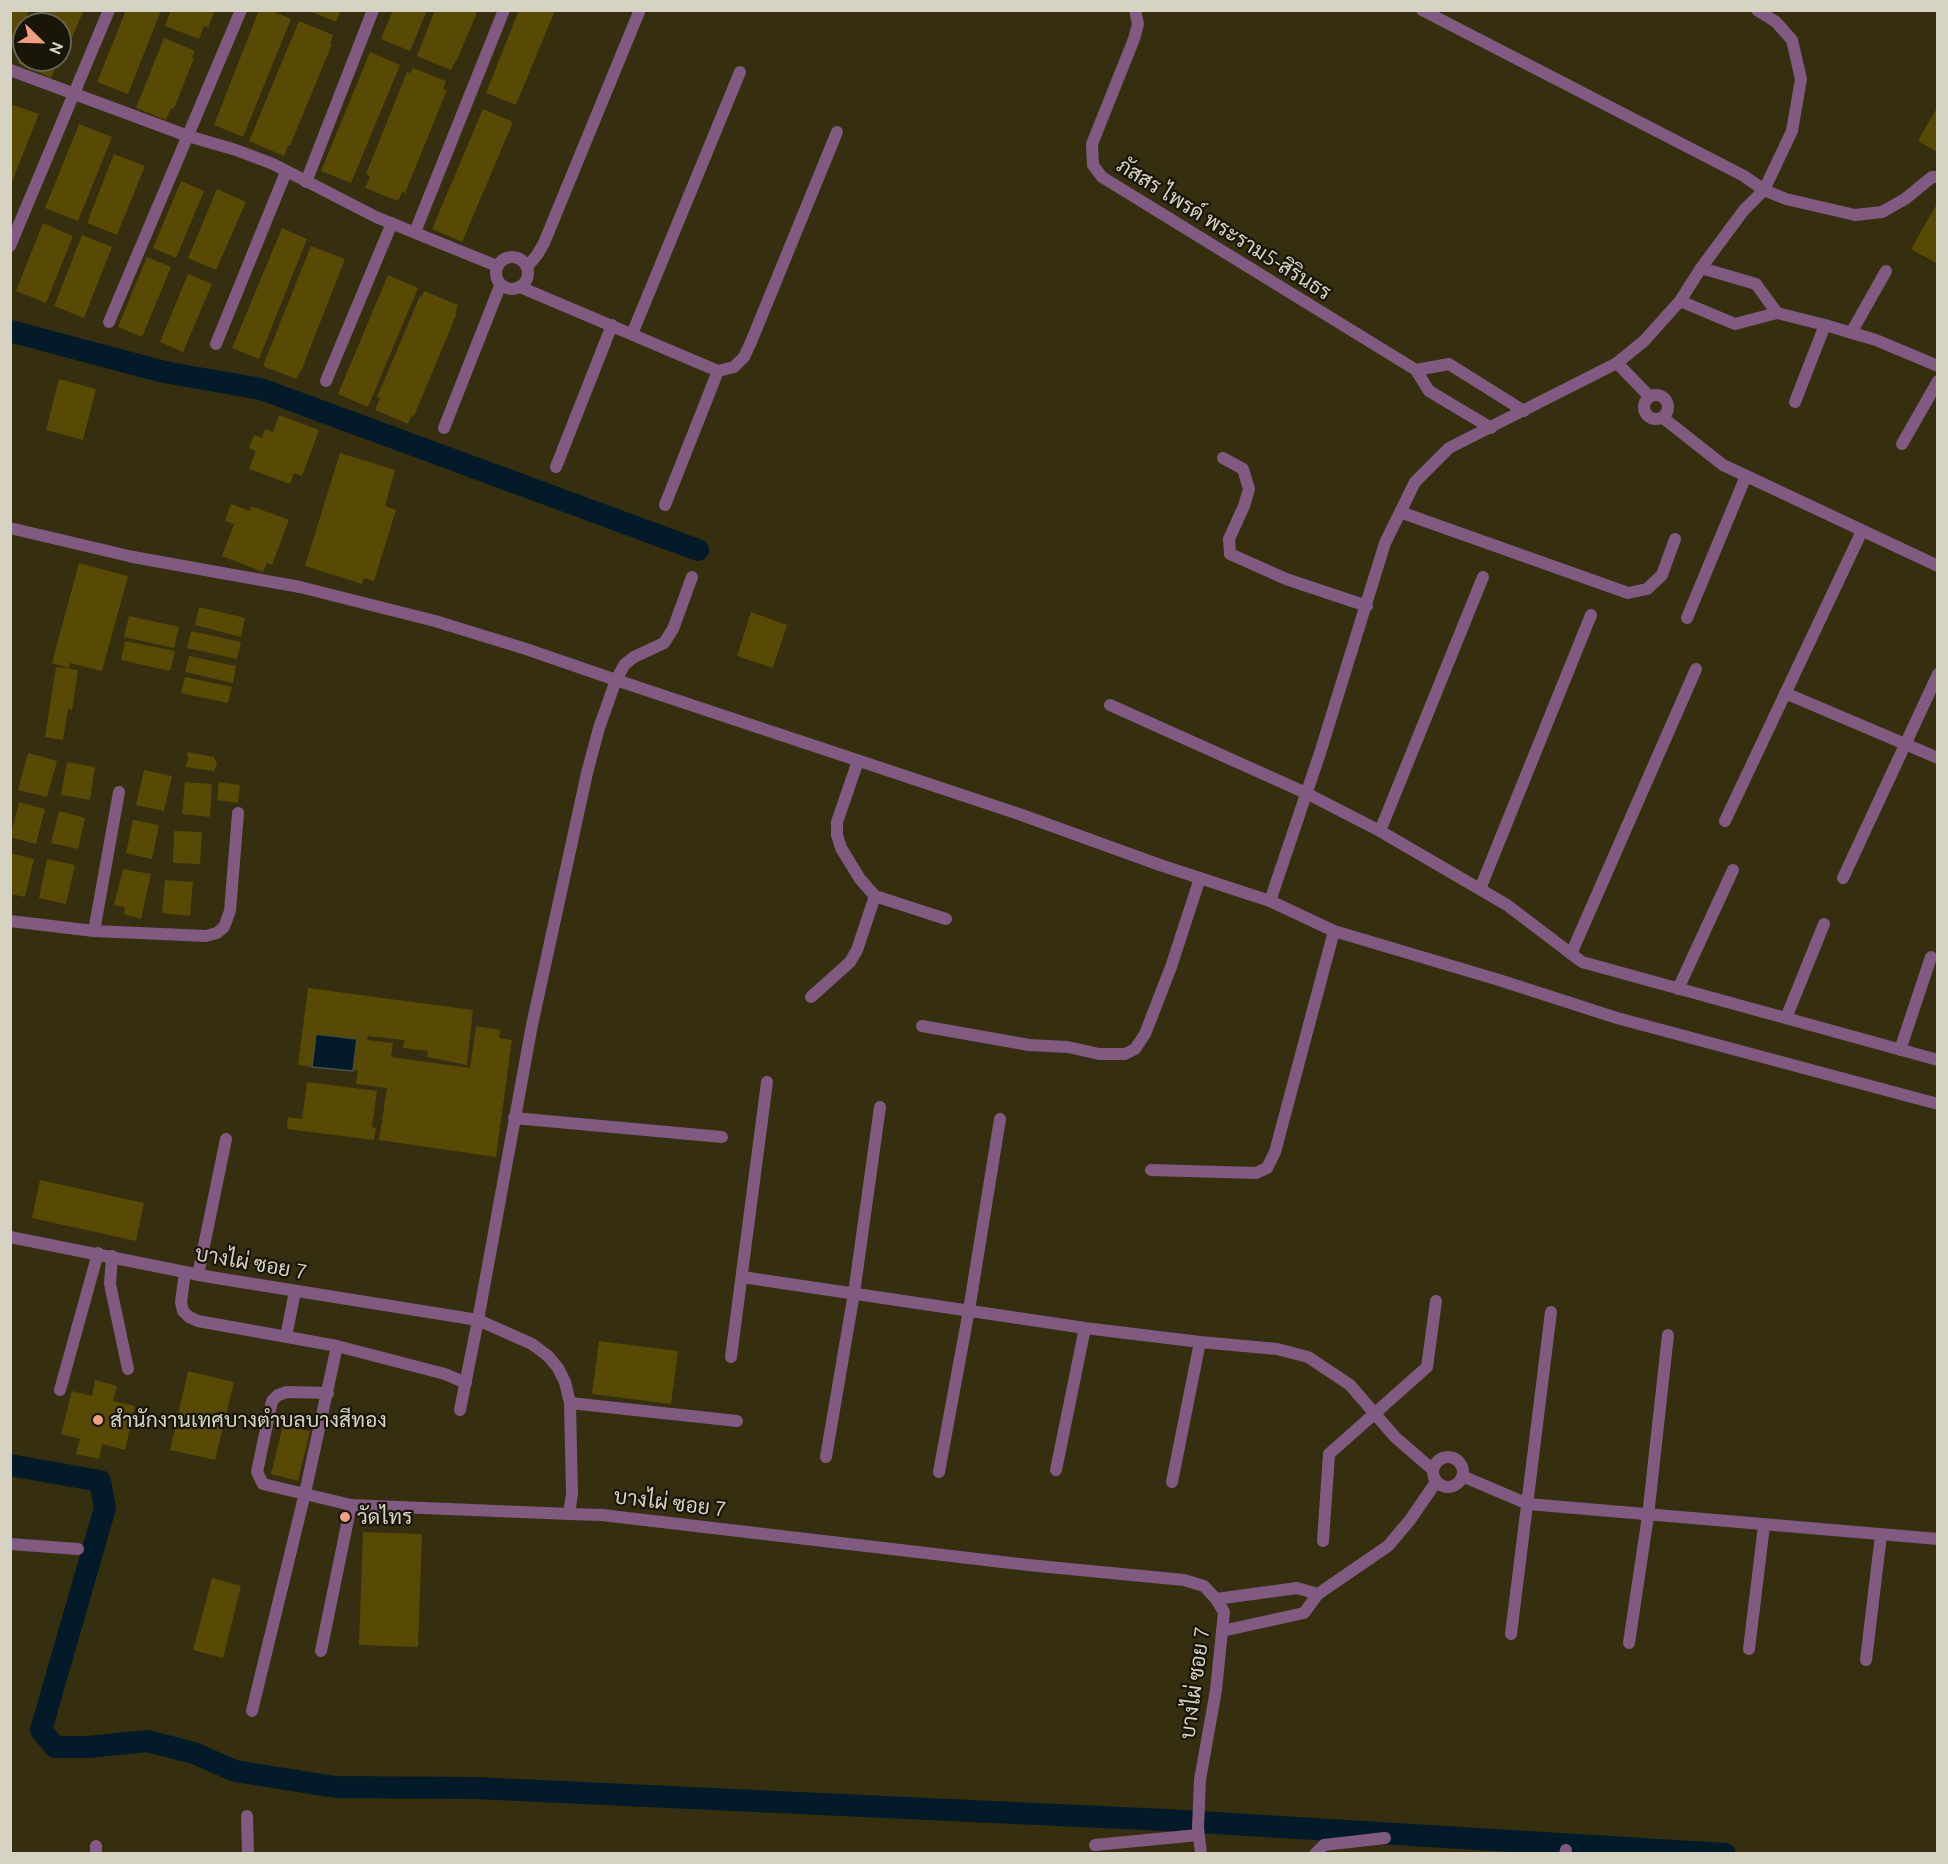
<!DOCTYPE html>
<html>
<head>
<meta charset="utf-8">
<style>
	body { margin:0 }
	#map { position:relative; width:1948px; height:1864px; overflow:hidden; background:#352e0f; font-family:Ubuntu,sans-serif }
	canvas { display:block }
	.frame { position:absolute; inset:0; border:12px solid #d7d3c2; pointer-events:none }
	.north { position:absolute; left:12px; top:12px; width:60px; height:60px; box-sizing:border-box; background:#191609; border:2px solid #656253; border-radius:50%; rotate:113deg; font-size:16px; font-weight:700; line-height:24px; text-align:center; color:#d7d3c2 }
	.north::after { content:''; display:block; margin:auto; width:21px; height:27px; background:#f39f84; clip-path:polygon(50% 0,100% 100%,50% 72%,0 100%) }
</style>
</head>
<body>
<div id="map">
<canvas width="1948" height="1864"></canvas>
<div class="frame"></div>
<div class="north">N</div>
</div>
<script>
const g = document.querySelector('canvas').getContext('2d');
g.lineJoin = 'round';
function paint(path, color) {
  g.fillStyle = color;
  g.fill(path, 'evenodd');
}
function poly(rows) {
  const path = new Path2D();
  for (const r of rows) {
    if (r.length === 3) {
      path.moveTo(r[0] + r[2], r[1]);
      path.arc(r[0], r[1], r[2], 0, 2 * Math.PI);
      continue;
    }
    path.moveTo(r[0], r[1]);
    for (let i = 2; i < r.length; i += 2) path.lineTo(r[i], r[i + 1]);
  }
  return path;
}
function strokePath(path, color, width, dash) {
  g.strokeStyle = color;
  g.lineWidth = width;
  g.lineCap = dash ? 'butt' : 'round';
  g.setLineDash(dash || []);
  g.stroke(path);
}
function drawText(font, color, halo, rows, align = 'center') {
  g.font = font + ' Ubuntu,Sarabun,sans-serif';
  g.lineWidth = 4.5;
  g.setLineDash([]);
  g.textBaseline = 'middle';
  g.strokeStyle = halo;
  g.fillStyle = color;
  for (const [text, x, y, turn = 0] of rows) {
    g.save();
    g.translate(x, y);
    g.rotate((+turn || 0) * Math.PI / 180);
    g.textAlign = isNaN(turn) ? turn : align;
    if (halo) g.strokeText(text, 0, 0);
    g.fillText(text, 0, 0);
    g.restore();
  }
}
const water = poly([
	[316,1034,357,1039,353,1071,312,1067,316,1034]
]);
paint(water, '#031b29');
strokePath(water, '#435257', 1.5);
strokePath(poly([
	[10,331,164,372,261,389,698,550],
	[10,1465,100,1481,105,1508,41,1730,55,1747,88,1747,147,1741,194,1753,235,1771,335,1787,475,1788,1166,1820,1725,1854]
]), '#031b29', 22);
paint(poly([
	[10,10,29,10,18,40,10,37],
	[40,10,84,10,59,67,56,66,51,78,18,63,24,49,24,60,60,60,60,24,35,24],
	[126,10,161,10,128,94,97,82],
	[171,10,215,10,208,28,204,26,199,39,165,26],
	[259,10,270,10,291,19,243,137,214,125],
	[307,10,341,10,336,22],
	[393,10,427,10,410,51,381,39],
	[435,10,478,10,457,60,456,60,451,70,417,56],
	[519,10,555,10,516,105,486,93],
	[299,21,333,35,330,43,332,44,290,146,288,145,284,156,249,141],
	[164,38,195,51,192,57,194,58,174,109,171,108,166,120,136,108],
	[370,52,400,65,351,183,321,171],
	[413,68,446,81,443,89,447,90,405,193,402,192,398,201,365,188,370,176,366,174,407,72,410,73],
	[10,104,39,114,11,184,10,184],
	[1938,106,1938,152,1918,141],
	[483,109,513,122,462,242,432,229],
	[79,124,112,137,78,221,45,208],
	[114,154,145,166,117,235,87,223],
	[181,181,204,191,176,258,153,248],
	[217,189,246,202,216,270,188,258],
	[1938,202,1938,264,1911,249],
	[43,223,73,236,46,303,16,291],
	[282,228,307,239,259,359,232,348],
	[82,235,112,247,84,318,54,306],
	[311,246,345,259,302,369,296,379,263,366],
	[147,257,171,267,142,337,118,327],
	[188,274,212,284,183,352,160,342],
	[388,275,418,288,368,407,338,394],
	[424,291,458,305,455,313,457,313,414,416,412,415,408,424,375,410,380,398,377,397,420,296,422,297],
	[59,379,96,389,83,440,46,430],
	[279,415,319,430,302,476,294,473,290,484,249,469,256,451,249,448,254,435,262,438,265,429,273,432],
	[340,453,395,470,385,506,396,510,374,581,364,578,362,584,305,566],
	[231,504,250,511,251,506,289,520,272,565,267,563,263,572,222,556,234,524,225,521],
	[79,563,128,576,102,671,70,663,69,668,52,663],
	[199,607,245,618,241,637,195,625],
	[751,612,787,625,773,668,737,656],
	[129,616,179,627,174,648,124,637],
	[191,631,241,642,237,659,187,648],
	[125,641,175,651,170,671,121,660],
	[189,656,236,666,233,683,185,672],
	[56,667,78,670,72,710,68,709,63,740,45,737],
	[185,677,232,687,228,703,181,693],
	[187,752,214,757,217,764,214,771,185,767,188,759],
	[28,753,57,761,47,797,18,790],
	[67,762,95,767,90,800,61,795],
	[144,770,172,776,164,811,136,805],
	[185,782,212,784,210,817,182,814],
	[219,782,240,785,238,803,217,800],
	[19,802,45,809,36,844,10,837],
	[59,811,85,818,78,849,51,843],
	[133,820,159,825,152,859,126,853],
	[174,831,202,832,200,864,173,863],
	[10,853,34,859,25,897,10,894],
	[47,859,75,865,66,904,39,898],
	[123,869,151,874,141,919,124,914,125,907,114,905],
	[165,880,193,882,190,916,162,913],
	[308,988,473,1010,467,1065,427,1057,428,1051,403,1048,404,1040,368,1036,367,1040,393,1043,391,1057,470,1068,476,1026,500,1030,499,1038,512,1040,496,1157,379,1140,387,1088,356,1084,358,1070,353,1071,357,1039,316,1034,312,1067,298,1065],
	[307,1082,377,1091,372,1127,376,1128,374,1140,287,1129,288,1117,302,1119],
	[40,1180,144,1203,136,1241,32,1218],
	[599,1341,678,1351,671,1404,592,1394],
	[188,1371,234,1382,215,1460,170,1450],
	[95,1380,117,1386,113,1401,135,1406,125,1450,102,1444,99,1459,76,1454,80,1439,61,1434,72,1391,92,1396],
	[283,1425,310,1431,298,1481,271,1474],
	[363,1532,422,1534,418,1647,359,1645],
	[212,1578,241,1586,223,1658,193,1650]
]), '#584a04');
strokePath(poly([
	[10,528,133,557,300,587,435,621,526,649,616,680],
	[1110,705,1306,793],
	[858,761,837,822,837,835,841,848,860,879,875,896,946,919],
	[1270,901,1334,931,1499,980,1617,1018,1938,1104],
	[811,997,850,962,857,950,875,896],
	[1151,1170,1256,1173,1267,1168,1275,1152,1334,931],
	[112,1256,110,1284,128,1369],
	[185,1272,181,1302,183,1311,189,1317,198,1321,337,1346,445,1374,466,1383],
	[286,1337,295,1291],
	[328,1393,287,1392,278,1395,272,1401,257,1472,263,1484,351,1505,569,1514],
	[460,1410,478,1320],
	[321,1651,351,1505],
	[252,1711,305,1493,337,1346]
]), '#805a80', 12);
strokePath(poly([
	[1135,10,1138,24,1134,39,1092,144,1093,165,1102,177,1416,370,1429,391,1491,428],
	[1422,10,1744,176,1764,190,1786,199,1855,215,1882,212,1905,199,1932,177,1938,177],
	[10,70,188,136,236,150,273,164,376,217,497,266],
	[306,182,373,10],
	[415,232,504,10],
	[10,246,109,10],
	[512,273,16],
	[527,267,537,255,544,243,639,12],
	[1701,268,1756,284,1777,313],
	[520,287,718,371,734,367,744,357,751,342,837,132],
	[1680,301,1735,324,1777,313,1825,325,1876,340,1938,366],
	[109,322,241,10],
	[1851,333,1886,271],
	[632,334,740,72],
	[216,344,286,172],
	[1617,363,1649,396],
	[1416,370,1449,364,1524,411],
	[326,381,392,223],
	[1656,407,12],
	[1795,402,1825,325],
	[1662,417,1723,465,1938,566],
	[444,428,500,286],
	[1902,444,1938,381],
	[1223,458,1243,469,1249,489,1244,506,1229,539,1230,554,1286,579,1367,606],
	[556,467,612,325],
	[665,505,718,371],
	[1400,512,1628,593,1647,589,1662,575,1675,539],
	[1687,618,1746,476],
	[616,680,1019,814,1160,865,1270,901,1320,753,1385,543,1415,482,1449,448,1617,363,1644,341,1680,301,1701,268,1744,210,1764,190,1792,131,1801,79,1792,40,1776,22,1757,10],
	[1785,693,1938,758],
	[1306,793,1380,831,1507,905,1582,962,1938,1060],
	[1725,821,1862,531],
	[1380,831,1483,577],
	[1843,878,1938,674],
	[1480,889,1591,615],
	[10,921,94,931,206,936,217,933,224,927,230,911,238,813],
	[94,931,119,792],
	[1571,954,1696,669],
	[1678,989,1733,870],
	[1786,1018,1824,924],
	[922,1026,1029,1045,1068,1047,1099,1054,1125,1054,1135,1049,1145,1034,1171,967,1200,878],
	[1900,1050,1931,957],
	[514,1118,722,1137],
	[198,1275,226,1139],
	[742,1277,1085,1328,1200,1342,1277,1349,1308,1357,1350,1385,1395,1437,1433,1470],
	[478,1320,532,1025,587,773,599,728,616,680,625,664,634,657,664,643,673,629,692,577],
	[731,1357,767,1082],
	[60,1390,98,1253],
	[570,1403,737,1421],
	[826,1457,854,1293,880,1107],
	[1448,1472,15],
	[1056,1470,1085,1328],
	[939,1472,969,1310,1000,1119],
	[1462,1476,1528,1504,1938,1539],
	[1172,1482,1200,1342],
	[1323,1541,1329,1454,1427,1367,1436,1301],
	[10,1544,78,1549],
	[1216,1599,1297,1588,1318,1594],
	[1222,1631,1304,1613,1318,1594,1388,1546,1410,1520,1436,1482],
	[1511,1634,1551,1312],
	[1629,1643,1648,1516,1668,1335],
	[1749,1649,1764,1526],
	[1866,1660,1881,1535],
	[247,1816,248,1854],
	[1095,1845,1198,1835],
	[96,1854,96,1846],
	[1315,1854,1324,1845,1385,1838],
	[1565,1854,1566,1850]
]), '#805a80', 12);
strokePath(poly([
	[10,1237,210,1277,478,1320,532,1344,548,1356,558,1368,565,1382,570,1403,572,1494,569,1514,602,1515,1028,1565,1184,1580,1204,1586,1216,1599,1224,1612,1216,1690,1200,1780,1198,1828,1201,1854]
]), '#805a80', 12);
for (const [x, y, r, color] of [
	[98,1420,6,"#f39f84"],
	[345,1517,6,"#f39f84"]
]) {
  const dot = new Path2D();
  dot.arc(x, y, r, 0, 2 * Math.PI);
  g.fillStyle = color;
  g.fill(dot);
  strokePath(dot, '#191609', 2);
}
drawText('21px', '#d7d3c2', '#191609', [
	["ภัสสร ไพรด์ พระราม5-สิรินธร",1224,229,32],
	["บางไผ่ ซอย 7",251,1263,10],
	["บางไผ่ ซอย 7",670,1503,7],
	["บางไผ่ ซอย 7",1195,1683,-82]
]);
drawText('21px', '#d7d3c2', '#191609', [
	["สำนักงานเทศบางตำบลบางสีทอง",110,1420],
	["วัดไทร",357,1517]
], 'left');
</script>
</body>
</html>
